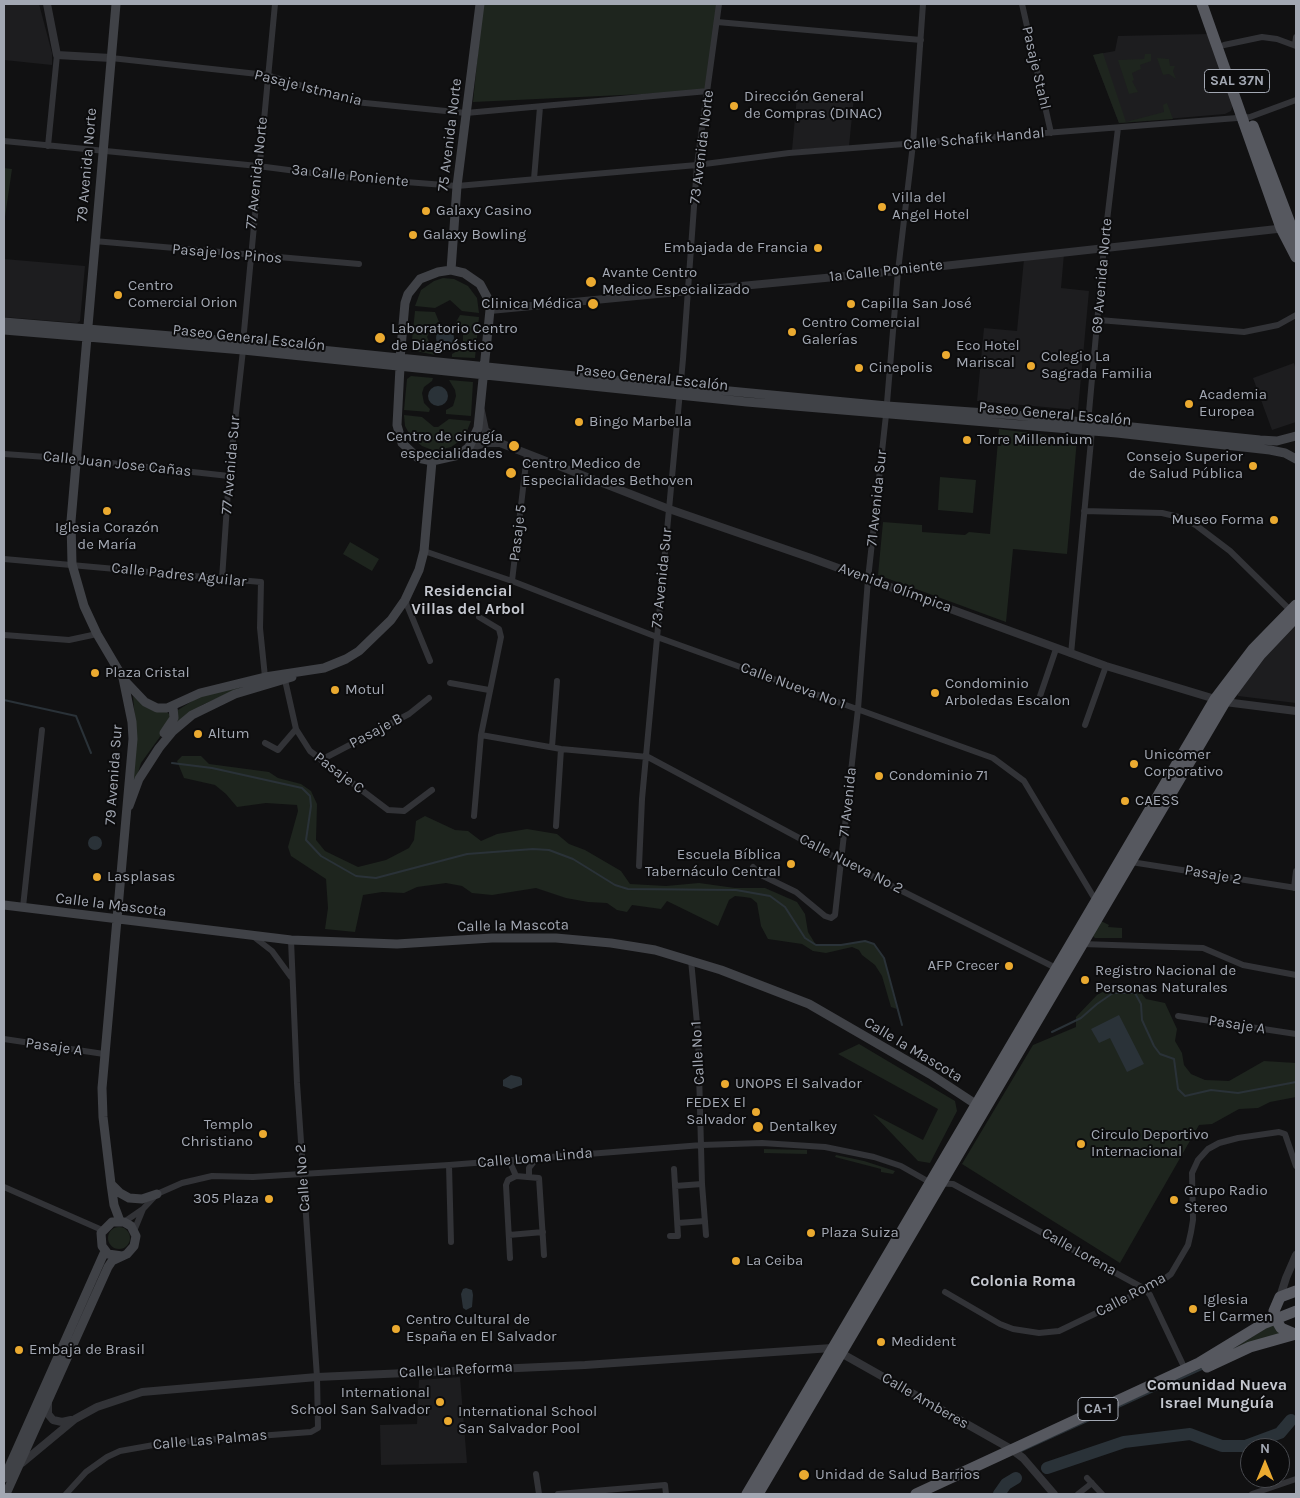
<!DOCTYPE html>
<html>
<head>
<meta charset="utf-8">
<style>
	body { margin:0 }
	#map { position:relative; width:1300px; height:1498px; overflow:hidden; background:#111112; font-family:Karla,sans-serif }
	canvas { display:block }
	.frame { position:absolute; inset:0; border:5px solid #a3a8b3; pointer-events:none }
	.north { position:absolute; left:1240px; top:1438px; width:50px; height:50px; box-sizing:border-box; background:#0c0c0d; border:1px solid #484a4f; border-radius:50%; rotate:0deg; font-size:14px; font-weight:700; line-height:20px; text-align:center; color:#a3a8b3 }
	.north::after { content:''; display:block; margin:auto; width:18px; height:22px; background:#ebaa30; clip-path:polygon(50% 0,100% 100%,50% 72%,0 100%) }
</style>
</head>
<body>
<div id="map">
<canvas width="1300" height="1498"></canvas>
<div class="frame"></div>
<div class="north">N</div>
</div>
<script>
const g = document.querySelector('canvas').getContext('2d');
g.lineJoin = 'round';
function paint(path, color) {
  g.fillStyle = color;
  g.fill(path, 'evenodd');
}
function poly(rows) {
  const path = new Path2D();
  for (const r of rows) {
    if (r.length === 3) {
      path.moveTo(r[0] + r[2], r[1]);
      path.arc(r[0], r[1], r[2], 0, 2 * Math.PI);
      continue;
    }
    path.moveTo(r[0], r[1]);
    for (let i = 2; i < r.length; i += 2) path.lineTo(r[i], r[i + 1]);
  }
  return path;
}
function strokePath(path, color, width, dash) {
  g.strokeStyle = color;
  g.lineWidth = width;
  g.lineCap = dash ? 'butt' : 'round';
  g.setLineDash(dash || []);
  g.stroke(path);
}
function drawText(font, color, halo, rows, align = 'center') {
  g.font = font + ' Karla,sans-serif';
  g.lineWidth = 4;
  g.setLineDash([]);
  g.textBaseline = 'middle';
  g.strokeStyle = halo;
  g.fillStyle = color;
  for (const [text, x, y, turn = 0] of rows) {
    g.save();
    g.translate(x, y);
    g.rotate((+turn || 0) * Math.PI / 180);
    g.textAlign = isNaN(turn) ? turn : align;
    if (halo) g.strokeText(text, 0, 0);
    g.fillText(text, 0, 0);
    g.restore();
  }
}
paint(poly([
	[4,4,39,4,52,53,52,65,4,60],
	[1208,34,1233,105,1231,111,1225,114,1119,123,1093,55,1115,51,1118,36],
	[797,96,854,97,849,146,792,150],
	[1064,254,1061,288,1089,291,1078,410,977,401,984,328,1017,331,1024,259],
	[4,259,85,266,80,321,77,323,4,317],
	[1294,363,1296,371,1296,422,1272,430,1253,378],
	[1296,621,1296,703,1238,696,1236,690],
	[460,1377,467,1463,381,1465,380,1425,417,1424,419,1380]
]), '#1d1d1f');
paint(poly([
	[483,4,719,4,708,91,473,102],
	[1103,53,1126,122,1164,112,1163,105,1167,103,1173,119,1119,123,1093,55],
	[1145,54,1151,54,1151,61,1140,65,1141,69,1132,73,1134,80,1132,81,1138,92,1129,94,1118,60,1144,59],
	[1157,58,1169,59,1170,66,1175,66,1173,71,1176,79,1169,74,1163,75],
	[4,168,12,169,5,217,4,217],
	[443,278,454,279,468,286,477,298,479,313,462,311,450,300,435,308,415,306,421,290,434,281],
	[415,311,435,312,439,322,432,326,427,337,435,355,411,350],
	[460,315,479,317,475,358,452,357,452,354,459,350,463,342,463,333,455,324],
	[411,376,433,378,432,381,424,387,422,393,424,403,430,409,429,412,404,410,407,379],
	[449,380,473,382,471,416,446,414,446,410,453,406,456,396,455,390],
	[404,415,422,417,434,427,438,427,449,419,471,421,464,438,451,447,435,451,422,446,411,437,405,426],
	[999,429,1077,439,1067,554,1013,549,1006,622,878,575,883,522,922,525,922,532,965,535,969,532,990,534],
	[940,477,976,480,973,513,938,510],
	[350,542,379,559,372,571,343,554],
	[245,686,202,705,170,730,178,710,194,700,207,694],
	[133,696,142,704,167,712,170,715,167,727,141,763,131,796,136,732],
	[182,756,201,756,209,764,269,772,278,778,301,784,311,791,317,804,316,840,325,851,358,867,386,860,409,848,414,840,416,821,425,816,455,830,468,831,481,841,497,834,527,829,557,834,569,844,585,850,621,871,630,884,666,886,699,883,735,888,765,888,797,902,805,914,808,932,816,945,841,945,865,941,874,944,884,958,897,1009,891,1007,882,976,875,965,862,955,859,950,852,947,826,953,813,951,802,944,768,939,761,926,757,903,751,898,744,897,735,896,729,900,718,926,667,901,661,909,632,905,627,912,617,910,607,903,588,902,566,898,536,888,492,895,472,893,462,886,446,883,417,887,404,893,382,892,363,895,355,932,325,929,328,908,326,879,291,856,288,847,298,811,297,805,266,803,237,807,226,794,215,785,184,778,177,761],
	[1099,920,1109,925,1108,927,1122,928,1122,938,1095,938,1092,935],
	[1122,986,1138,989,1146,999,1165,1003,1177,1029,1175,1041,1182,1053,1184,1065,1191,1074,1205,1080,1229,1081,1264,1061,1296,1063,1296,1097,1270,1102,1258,1108,1239,1109,1212,1124,1199,1125,1120,1263,962,1164,1033,1045,1076,1027,1076,1017,1097,995,1110,988],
	[859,1044,955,1101,957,1111,930,1163,918,1161,873,1114,923,1140,938,1109,838,1054],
	[764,1149,807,1150,807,1154,764,1153],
	[836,1155,864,1161,895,1171,893,1174,881,1172,881,1169,835,1157],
	[119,1238,11],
	[1273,1324,1285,1334,1225,1354]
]), '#1e251e');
paint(poly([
	[445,338,9],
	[438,396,10],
	[95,843,7],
	[1119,1015,1144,1064,1127,1072,1110,1038,1099,1043,1091,1029],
	[511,1075,520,1077,522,1079,522,1085,511,1089,503,1086,503,1080],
	[466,1288,472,1290,473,1295,472,1307,466,1310,463,1308,461,1294,463,1289]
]), '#2a3238');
strokePath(poly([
	[4,700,76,716,91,753],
	[172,763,212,768,302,788,310,796,311,806,306,840,321,856,356,876,376,878,467,854,533,849,549,850,573,859,615,885,628,889,736,890,770,896,785,907,805,938,816,945,841,945,865,941,874,944,884,958,902,1025],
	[1052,1032,1081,1018,1097,1004,1113,993,1135,993,1141,1004,1142,1020,1154,1046,1160,1054,1174,1059,1178,1089,1185,1096,1211,1090,1238,1093,1296,1082],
	[1019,1452,1204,1368]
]), '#2a3238', 2);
strokePath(poly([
	[1047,1468,1124,1442,1190,1434,1222,1446,1245,1446,1280,1433,1291,1420],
	[999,1494,1006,1484,1016,1478]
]), '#2a3238', 12);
strokePath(poly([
	[1022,4,1051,133],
	[717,22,921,40],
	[1224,45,1262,37,1277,39,1296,46],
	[1295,45,1296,37],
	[111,58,267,75,355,102,466,113,708,91],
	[4,141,258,166,342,177,457,186,697,165,789,153,1250,117,1296,100],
	[48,146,57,55],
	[534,179,540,107],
	[94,241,359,264],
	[1099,320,1244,332,1278,325,1296,315],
	[243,342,275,4],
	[1088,423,1104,246,1118,128],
	[4,454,75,459,229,476],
	[1084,511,1162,513,1183,518,1197,526,1230,551,1290,610],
	[424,551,512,581,657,637,993,758,1024,781,1096,901],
	[4,559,261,582,260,628,265,677],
	[222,579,229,476,243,350],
	[512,581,527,455],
	[405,600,430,661],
	[4,635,69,640,97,634],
	[1071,654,1092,430],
	[285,680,296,729,310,751,388,810,404,811,432,790],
	[450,683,489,690],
	[1038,702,1056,649],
	[1085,725,1106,666],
	[481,735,561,749,648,757,842,861,1056,968],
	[265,743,278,750,296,729],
	[552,747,557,681],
	[321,760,409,714,429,698],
	[474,816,481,735,501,637,499,629,479,617],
	[556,826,561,749],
	[1131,862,1296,888],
	[639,866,642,799,683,359,697,165,719,4],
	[753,867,761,875,796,892,825,916,831,918,835,915,858,709,868,579,886,415,898,271,913,144,923,4],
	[1294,888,1296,871],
	[23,907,42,730],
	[254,937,272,951,291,977],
	[1082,944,1203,948,1243,965,1296,975],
	[691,960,698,1034,702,1184,706,1235],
	[1178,1016,1296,1034],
	[4,1039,104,1054],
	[509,1160,516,1176],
	[449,1165,451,1242],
	[529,1176,529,1168,536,1159],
	[675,1186,702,1184],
	[4,1187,102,1230],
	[124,1222,143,1209],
	[678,1223,705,1221],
	[134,1231,143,1209,157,1194,182,1183,212,1176,253,1177,449,1165,702,1145,762,1143,825,1147,874,1157,901,1166,931,1183,953,1184,1145,1289,1150,1295,1185,1369],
	[509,1235,543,1232],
	[670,1236,678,1236,674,1169],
	[510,1258,506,1185,508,1180,516,1176,539,1178,544,1255],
	[945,1292,1000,1324,1013,1329,1039,1333,1059,1331,1159,1283,1171,1274,1188,1245,1191,1232,1193,1220,1192,1173,1198,1160,1208,1149,1219,1143,1238,1138,1279,1132,1285,1134,1296,1166],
	[536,1474,539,1494],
	[1087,1478,1102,1494],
	[66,1494,86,1472,107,1457,120,1451,165,1443,311,1432,318,1428,317,1377,297,1083,291,940],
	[558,1494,665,1485,666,1494],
	[1078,1494,1092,1483],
	[1252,1494,1296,1479]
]), '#323337', 6);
strokePath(poly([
	[47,4,57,55,111,58],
	[490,310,898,271,1286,228],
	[481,411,485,430,500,443,669,509,811,558,1106,666,1225,702,1296,711],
	[469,447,488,443,500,443],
	[1280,1297,1286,1278,1296,1255],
	[48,1403,48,1414,53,1420,62,1422,71,1420],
	[22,1463,75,1419,97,1407,142,1392,317,1377,585,1365,832,1348,1011,1449,1023,1458,1054,1494]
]), '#323337', 8);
strokePath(poly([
	[116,4,71,521,72,564,84,606,97,634,123,678,132,722,133,739,102,1088,103,1117,111,1184,114,1205,120,1221],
	[451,270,457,186,480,4],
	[4,322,243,342,614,380,887,406,1014,415,1260,440,1277,441,1296,436],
	[4,330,243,350,747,402,1117,433,1270,450,1285,453,1296,459],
	[400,367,397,425,402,443,418,458,432,461,459,455,469,447,478,428,490,310,487,297,480,284,464,273,451,270,438,272,420,279,408,294,405,303,400,359],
	[126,682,145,702,157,708,167,708,200,693,265,677,324,668,346,659,359,651,391,620,405,600,419,570,424,551,432,461],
	[164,733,174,718,173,707],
	[129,806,139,779,159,748,173,731,192,715,235,694,292,677],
	[4,905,291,940,397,944,492,938,556,938,611,943,655,950,721,970,809,1004,930,1074,980,1107],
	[111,1184,120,1193,129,1198,142,1199,157,1194],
	[4,1478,105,1251],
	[6,1494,108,1267,112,1261,127,1254,134,1246,136,1236,131,1226,124,1222,112,1222,101,1233,102,1246,108,1254,122,1256]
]), '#404247', 9);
strokePath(poly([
	[1202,4,1281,228,1296,257],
	[1253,126,1296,239],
	[1295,1334,1281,1328,1275,1318,1274,1311,1280,1297,1296,1291],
	[1207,1367,1250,1347,1296,1334],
	[747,1494,1215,699,1253,649,1296,605],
	[758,1494,1225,702,1260,655,1296,617],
	[916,1494,1199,1363,1263,1324,1296,1311]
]), '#56585f', 11);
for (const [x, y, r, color] of [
	[734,106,5,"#ebaa30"],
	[882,207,5,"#ebaa30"],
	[426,211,5,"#ebaa30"],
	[413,235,5,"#ebaa30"],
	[818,248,5,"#ebaa30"],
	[591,282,6,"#ebaa30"],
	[118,295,5,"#ebaa30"],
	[593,304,6,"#ebaa30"],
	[851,304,5,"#ebaa30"],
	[792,332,5,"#ebaa30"],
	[380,338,6,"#ebaa30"],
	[946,355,5,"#ebaa30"],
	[1031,366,5,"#ebaa30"],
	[859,368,5,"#ebaa30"],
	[1189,404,5,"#ebaa30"],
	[579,422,5,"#ebaa30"],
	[967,440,5,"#ebaa30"],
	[514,446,6,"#ebaa30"],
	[1253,466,5,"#ebaa30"],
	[511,473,6,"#ebaa30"],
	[107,511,5,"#ebaa30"],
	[1274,520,5,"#ebaa30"],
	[95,673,5,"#ebaa30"],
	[335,690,5,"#ebaa30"],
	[935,693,5,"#ebaa30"],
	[198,734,5,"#ebaa30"],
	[1134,764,5,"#ebaa30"],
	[879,776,5,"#ebaa30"],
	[1125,801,5,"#ebaa30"],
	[791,864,5,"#ebaa30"],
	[97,877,5,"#ebaa30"],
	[1009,966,5,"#ebaa30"],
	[1085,980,5,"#ebaa30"],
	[725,1084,5,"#ebaa30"],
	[756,1112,5,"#ebaa30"],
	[758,1127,6,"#ebaa30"],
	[263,1134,5,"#ebaa30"],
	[1081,1144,5,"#ebaa30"],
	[269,1199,5,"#ebaa30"],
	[1174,1200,5,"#ebaa30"],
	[811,1233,5,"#ebaa30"],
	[736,1261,5,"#ebaa30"],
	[1193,1309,5,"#ebaa30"],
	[396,1329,5,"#ebaa30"],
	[881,1342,5,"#ebaa30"],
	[19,1350,5,"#ebaa30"],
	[440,1402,5,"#ebaa30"],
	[448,1421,5,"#ebaa30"],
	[804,1475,6,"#ebaa30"]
]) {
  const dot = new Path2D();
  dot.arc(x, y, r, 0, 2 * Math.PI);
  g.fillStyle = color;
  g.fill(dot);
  strokePath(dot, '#0c0c0d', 2);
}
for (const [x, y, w] of [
	[1237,81,65],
	[1098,1409,40]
]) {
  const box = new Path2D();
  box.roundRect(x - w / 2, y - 11.5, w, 23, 4);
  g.fillStyle = '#0c0c0d';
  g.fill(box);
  strokePath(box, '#a3a8b3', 1);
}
drawText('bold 14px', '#a3a8b3', null, [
	["SAL 37N",1237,81],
	["CA-1",1098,1409]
]);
drawText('15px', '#a3a8b3', '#0c0c0d', [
	["Pasaje Stahl",1036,68,77],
	["Pasaje Istmania",308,88,14],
	["75 Avenida Norte",450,135,-83],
	["Calle Schafik Handal",974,139,-5],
	["73 Avenida Norte",702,147,-83],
	["79 Avenida Norte",87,165,-85],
	["77 Avenida Norte",257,173,-84],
	["3a Calle Poniente",350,176,6],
	["Pasaje los Pinos",227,254,5],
	["1a Calle Poniente",886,271,-6],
	["69 Avenida Norte",1102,276,-85],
	["Paseo General Escalón",249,338,6],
	["Paseo General Escalón",652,378,6],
	["Paseo General Escalón",1055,414,5],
	["Calle Juan Jose Cañas",117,464,6],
	["77 Avenida Sur",231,465,-85],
	["71 Avenida Sur",877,498,-84],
	["Pasaje 5",518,533,-83],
	["Calle Padres Aguilar",179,575,6],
	["73 Avenida Sur",662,578,-84],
	["Avenida Olímpica",895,588,20],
	["Calle Nueva No 1",793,686,20],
	["Pasaje B",376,731,-28],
	["Pasaje C",339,773,37],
	["79 Avenida Sur",114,775,-86],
	["71 Avenida",848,802,-84],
	["Calle Nueva No 2",851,864,27],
	["Pasaje 2",1213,875,10],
	["Calle la Mascota",111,905,7],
	["Calle la Mascota",513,926,-1],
	["Pasaje A",1237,1025,9],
	["Pasaje A",54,1047,8],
	["Calle la Mascota",913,1050,31],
	["Calle No 1",698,1053,-93],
	["Calle Loma Linda",535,1158,-5],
	["Calle No 2",303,1178,-94],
	["Calle Lorena",1079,1252,29],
	["Calle Roma",1131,1295,-28],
	["Calle La Reforma",456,1370,-3],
	["Calle Amberes",925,1401,30],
	["Calle Las Palmas",210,1440,-5]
]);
drawText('15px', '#a3a8b3', '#0c0c0d', [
	["Dirección General",744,97],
	["de Compras (DINAC)",744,114],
	["Villa del",892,198],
	["Angel Hotel",892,215],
	["Galaxy Casino",436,211],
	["Galaxy Bowling",423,235],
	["Embajada de Francia",808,248,"right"],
	["Avante Centro",602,273],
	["Medico Especializado",602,290],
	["Centro",128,286],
	["Comercial Orion",128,303],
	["Clinica Médica",582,304,"right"],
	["Capilla San José",861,304],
	["Centro Comercial",802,323],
	["Galerías",802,340],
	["Laboratorio Centro",391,329],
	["de Diagnóstico",391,346],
	["Eco Hotel",956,346],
	["Mariscal",956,363],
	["Colegio La",1041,357],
	["Sagrada Familia",1041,374],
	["Cinepolis",869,368],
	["Academia",1199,395],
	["Europea",1199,412],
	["Bingo Marbella",589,422],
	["Centro de cirugía",503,437,"right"],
	["especialidades",503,454,"right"],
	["Torre Millennium",977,440],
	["Consejo Superior",1243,457,"right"],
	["de Salud Pública",1243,474,"right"],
	["Centro Medico de",522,464],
	["Especialidades Bethoven",522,481],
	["Museo Forma",1264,520,"right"],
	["Iglesia Corazón",107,528,"center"],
	["de María",107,545,"center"],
	["Plaza Cristal",105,673],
	["Condominio",945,684],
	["Arboledas Escalon",945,701],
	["Motul",345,690],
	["Altum",208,734],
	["Unicomer",1144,755],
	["Corporativo",1144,772],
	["Condominio 71",889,776],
	["CAESS",1135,801],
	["Escuela Bíblica",781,855,"right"],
	["Tabernáculo Central",781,872,"right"],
	["Lasplasas",107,877],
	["AFP Crecer",999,966,"right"],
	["Registro Nacional de",1095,971],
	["Personas Naturales",1095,988],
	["UNOPS El Salvador",735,1084],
	["FEDEX El",746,1103,"right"],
	["Salvador",746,1120,"right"],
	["Templo",253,1125,"right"],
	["Christiano",253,1142,"right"],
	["Dentalkey",769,1127],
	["Circulo Deportivo",1091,1135],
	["Internacional",1091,1152],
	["Grupo Radio",1184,1191],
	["Stereo",1184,1208],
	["305 Plaza",259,1199,"right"],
	["Plaza Suiza",821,1233],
	["La Ceiba",746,1261],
	["Iglesia",1203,1300],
	["El Carmen",1203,1317],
	["Centro Cultural de",406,1320],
	["España en El Salvador",406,1337],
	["Medident",891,1342],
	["Embaja de Brasil",29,1350],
	["International",430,1393,"right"],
	["School San Salvador",430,1410,"right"],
	["International School",458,1412],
	["San Salvador Pool",458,1429],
	["Unidad de Salud Barrios",815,1475]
], 'left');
drawText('bold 16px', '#c4c7cf', '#0c0c0d', [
	["Residencial",468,591],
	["Villas del Arbol",468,609],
	["Colonia Roma",1023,1281],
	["Comunidad Nueva",1217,1385],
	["Israel Munguía",1217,1403]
]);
</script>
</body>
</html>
